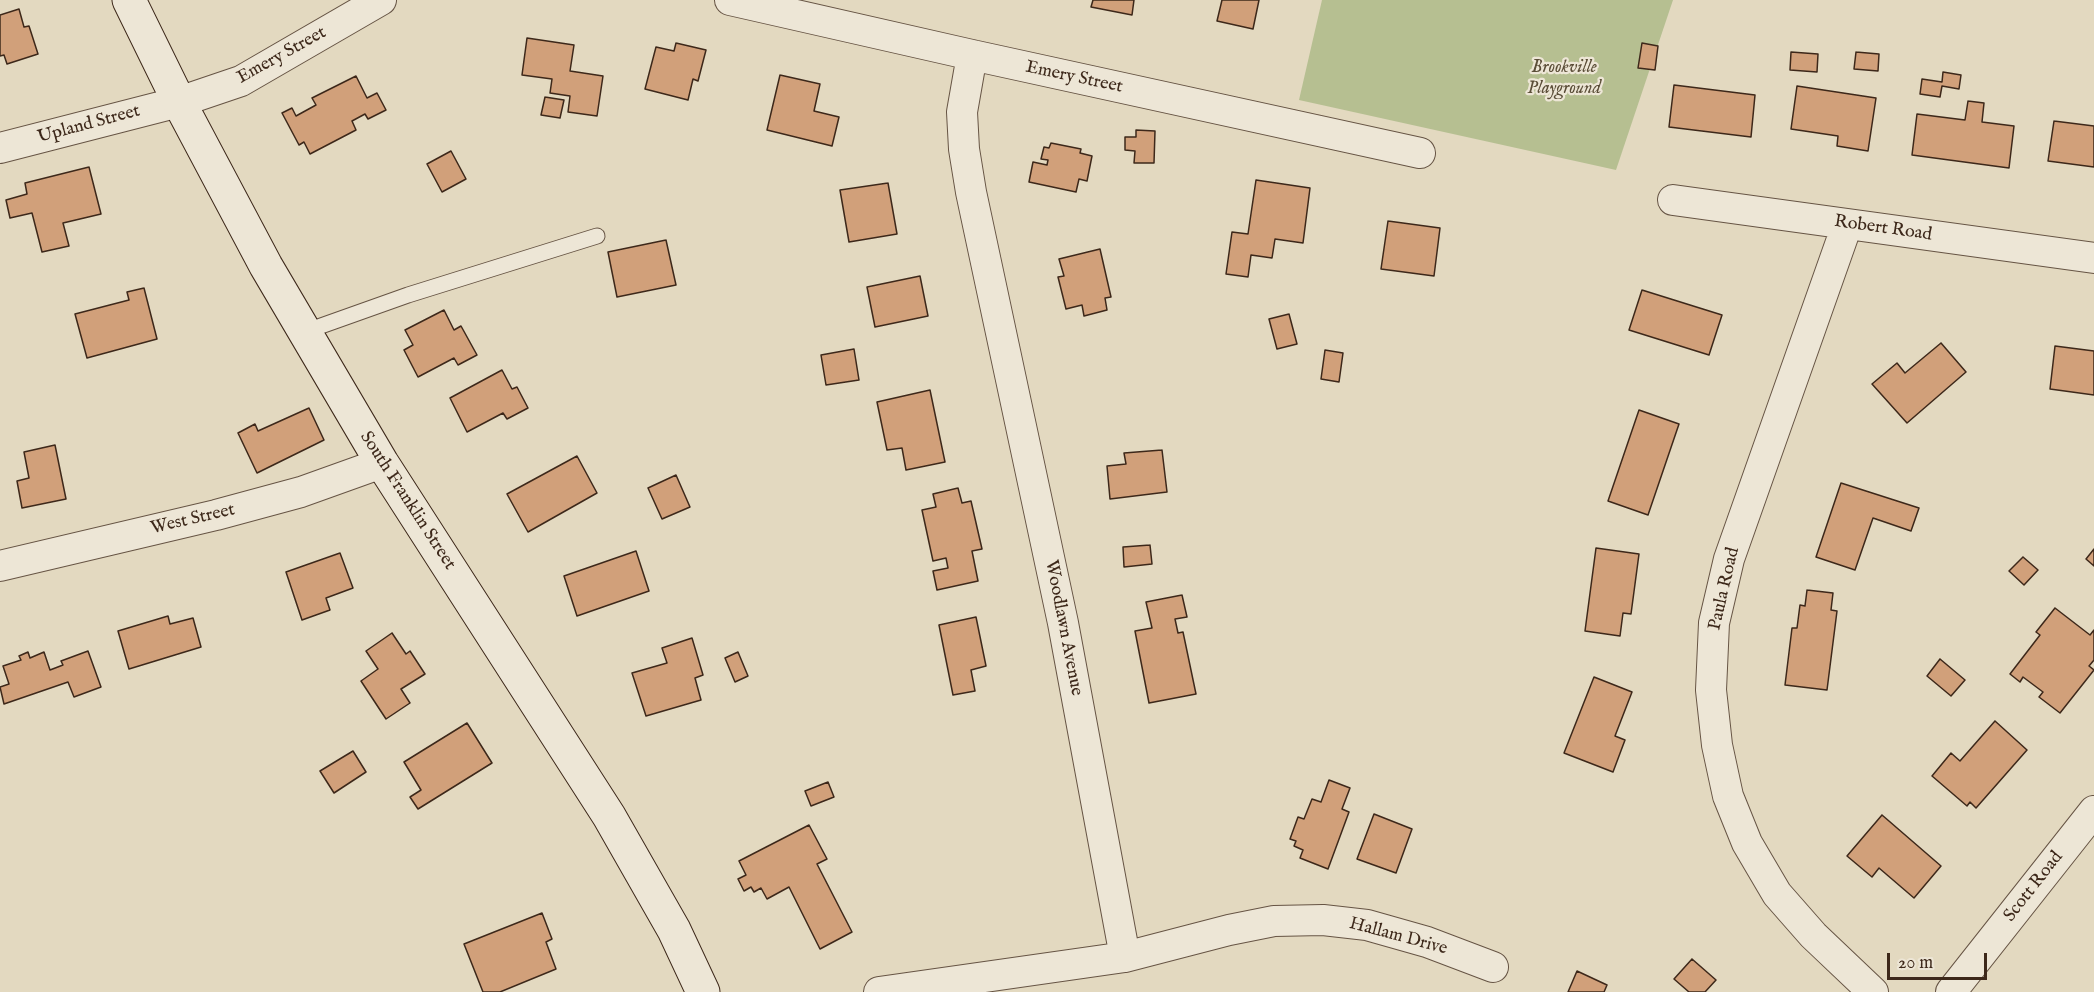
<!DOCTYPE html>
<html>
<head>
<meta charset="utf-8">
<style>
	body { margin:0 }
	#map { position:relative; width:2094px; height:992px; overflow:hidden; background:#e3d9c0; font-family:"IM FELL English",serif }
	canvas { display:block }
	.scale { position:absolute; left:1887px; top:953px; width:100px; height:27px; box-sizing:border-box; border:3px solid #3d281a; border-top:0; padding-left:8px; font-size:18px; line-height:21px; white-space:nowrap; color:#3d281a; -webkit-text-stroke:4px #ede6d6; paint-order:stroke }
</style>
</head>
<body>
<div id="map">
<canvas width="2094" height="992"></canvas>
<div class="scale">20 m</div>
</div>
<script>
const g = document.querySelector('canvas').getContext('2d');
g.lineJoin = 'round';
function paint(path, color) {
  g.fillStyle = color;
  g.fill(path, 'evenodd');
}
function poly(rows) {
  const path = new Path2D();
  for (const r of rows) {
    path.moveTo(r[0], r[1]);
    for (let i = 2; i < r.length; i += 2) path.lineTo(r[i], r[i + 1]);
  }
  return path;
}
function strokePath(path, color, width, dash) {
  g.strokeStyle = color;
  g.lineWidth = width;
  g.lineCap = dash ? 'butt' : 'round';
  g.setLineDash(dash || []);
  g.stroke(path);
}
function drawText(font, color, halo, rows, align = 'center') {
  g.font = font + ' "IM FELL English",serif';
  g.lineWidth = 4.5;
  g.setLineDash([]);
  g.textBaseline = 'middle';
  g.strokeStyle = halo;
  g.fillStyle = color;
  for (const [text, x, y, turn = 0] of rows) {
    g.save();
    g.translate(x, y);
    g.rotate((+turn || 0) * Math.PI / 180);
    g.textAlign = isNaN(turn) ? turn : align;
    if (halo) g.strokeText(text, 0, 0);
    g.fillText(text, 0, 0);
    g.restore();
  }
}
paint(poly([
	[1322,0,1673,0,1616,170,1299,100]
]), '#b6bf91');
const building = poly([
	[1093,0,1134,0,1132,15,1091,7,1093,0],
	[1222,0,1259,0,1253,29,1217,21,1222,0],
	[19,9,24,27,29,26,38,54,7,64,4,55,0,56,0,15,19,9],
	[527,38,574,45,570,71,603,76,597,116,568,112,570,96,550,93,552,79,522,75,527,38],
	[676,43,706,50,698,81,693,79,688,100,645,89,656,47,674,51,676,43],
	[1642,43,1658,46,1655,70,1638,68,1642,43],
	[1791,52,1818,54,1817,72,1790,70,1791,52],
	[1856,52,1879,54,1878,71,1854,69,1856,52],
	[1943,72,1961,75,1959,89,1942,86,1940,97,1920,94,1922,79,1942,82,1943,72],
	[780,75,820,84,814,111,839,117,832,146,767,130,780,75],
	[356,76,367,98,377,93,386,110,368,119,365,114,352,121,356,130,310,154,304,142,299,145,282,113,292,108,296,116,316,105,312,98,356,76],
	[1674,85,1755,95,1751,137,1669,127,1674,85],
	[1797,86,1876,98,1868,151,1837,146,1838,136,1791,129,1797,86],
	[545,97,564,100,560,118,541,115,545,97],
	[1968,101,1984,103,1982,122,2014,126,2009,168,1912,155,1917,114,1965,120,1968,101],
	[2054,121,2094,126,2094,167,2048,161,2054,121],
	[1136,130,1155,131,1154,163,1134,163,1135,151,1125,150,1125,137,1136,137,1136,130],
	[1051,143,1081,149,1080,153,1092,156,1087,181,1079,179,1076,192,1029,182,1033,162,1047,165,1048,160,1041,159,1044,147,1049,148,1051,143],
	[451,151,466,179,442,192,427,164,451,151],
	[89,167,101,214,63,223,69,246,42,252,32,213,10,218,6,200,27,194,25,183,89,167],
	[1256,180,1310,188,1303,243,1275,239,1272,258,1251,255,1248,277,1226,274,1232,232,1248,234,1256,180],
	[888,183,897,234,849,242,840,190,888,183],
	[1388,221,1440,228,1434,276,1381,269,1388,221],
	[666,240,676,285,617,297,608,252,666,240],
	[1100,249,1111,297,1105,298,1107,310,1084,316,1082,305,1066,309,1058,277,1064,276,1059,259,1100,249],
	[920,276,928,316,875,327,867,287,920,276],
	[144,288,157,339,87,358,75,314,129,300,127,292,144,288],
	[1642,290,1722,315,1709,355,1629,330,1642,290],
	[444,310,454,330,461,326,477,355,458,365,454,358,418,377,404,350,413,345,405,330,444,310],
	[1289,314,1297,344,1277,349,1269,319,1289,314],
	[1941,343,1966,372,1907,423,1872,384,1897,363,1905,373,1941,343],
	[2055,346,2094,351,2094,395,2050,389,2055,346],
	[854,349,859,380,826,385,821,355,854,349],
	[1325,350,1343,353,1339,382,1321,379,1325,350],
	[502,370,512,389,517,387,528,408,507,419,503,413,467,432,450,398,502,370],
	[930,390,945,462,906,470,902,448,887,450,877,402,930,390],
	[309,408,324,440,257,473,238,433,255,424,258,431,309,408],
	[1639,410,1679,424,1648,515,1608,501,1639,410],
	[55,445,66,499,22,508,17,481,29,478,24,452,55,445],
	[1162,450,1167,492,1110,499,1107,466,1126,464,1124,453,1162,450],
	[577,456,597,493,528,532,507,494,577,456],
	[676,475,690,507,662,519,648,488,676,475],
	[1841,483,1919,508,1911,531,1873,518,1855,570,1816,557,1841,483],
	[958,488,962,503,971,501,982,549,972,551,978,581,937,590,933,571,948,568,946,558,933,561,922,510,936,507,933,494,958,488],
	[1150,545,1152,564,1124,567,1123,547,1150,545],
	[1596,548,1639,554,1631,614,1623,613,1620,636,1585,631,1596,548],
	[2094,549,2094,566,2086,559,2094,549],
	[636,551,649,591,577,616,564,576,636,551],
	[340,553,353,588,326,598,330,610,302,620,286,572,340,553],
	[2023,557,2038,570,2024,585,2009,571,2023,557],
	[1807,590,1833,593,1831,610,1837,611,1827,690,1785,685,1792,628,1797,628,1800,605,1805,606,1807,590],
	[1182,595,1187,617,1175,619,1178,633,1183,632,1196,694,1149,703,1135,631,1152,628,1146,602,1182,595],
	[2055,608,2090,635,2094,630,2094,660,2089,666,2094,670,2060,713,2039,697,2043,692,2023,677,2020,682,2010,674,2040,635,2036,632,2055,608],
	[168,616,170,624,193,618,201,647,129,669,118,631,168,616],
	[976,617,986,666,971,670,975,691,953,695,939,625,976,617],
	[392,633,406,654,410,651,425,674,401,689,410,703,386,719,361,681,378,669,366,651,392,633],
	[692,638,703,675,695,678,701,700,646,716,632,673,667,663,662,648,692,638],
	[88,651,101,687,74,697,68,682,4,704,0,687,9,684,3,666,21,660,19,656,28,652,30,658,44,652,50,670,63,665,61,661,88,651],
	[738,652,748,676,735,682,725,658,738,652],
	[1940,659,1965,680,1951,696,1927,676,1940,659],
	[1594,677,1632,692,1615,736,1625,740,1613,772,1564,753,1594,677],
	[1995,721,2027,750,1976,808,1970,802,1967,806,1932,776,1951,753,1960,761,1995,721],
	[467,723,492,763,418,809,410,797,421,790,404,762,467,723],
	[353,751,366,772,334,793,320,771,353,751],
	[1329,780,1350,788,1342,809,1349,812,1328,869,1300,858,1303,850,1294,846,1296,841,1290,839,1298,817,1304,819,1312,799,1321,802,1329,780],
	[828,782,834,797,811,806,805,791,828,782],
	[1374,814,1412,829,1396,873,1357,859,1374,814],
	[1882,815,1941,866,1914,898,1879,868,1872,877,1847,856,1882,815],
	[809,825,827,859,817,864,852,932,820,949,789,887,767,899,761,888,754,892,751,887,744,891,738,879,746,875,739,861,809,825],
	[542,913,552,939,546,942,556,969,500,992,483,992,464,944,542,913],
	[1692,959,1716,980,1705,992,1689,992,1674,979,1692,959],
	[1577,971,1607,985,1604,992,1568,992,1577,971]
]);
paint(building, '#d1a07a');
strokePath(building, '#3d281a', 1.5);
const service = poly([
	[304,332,408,295,597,236]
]);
const minor = poly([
	[730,0,972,55,1420,153],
	[0,148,179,102,241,81,381,0],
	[1673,200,2094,258],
	[1847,225,1729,559,1714,623,1711,690,1717,745,1728,796,1747,843,1777,894,1813,935,1873,992],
	[0,566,216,515,301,492,382,463],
	[1125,957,1229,930,1274,921,1323,920,1367,925,1427,942,1493,967],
	[879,992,1125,957,1063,623,971,192,964,149,962,112,972,55],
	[1951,992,2094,811]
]);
const secondary = poly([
	[129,0,179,102,266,266,382,463,609,816,674,930,703,992]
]);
strokePath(service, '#665444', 17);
strokePath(minor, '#665444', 32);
strokePath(secondary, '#3d281a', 35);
strokePath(service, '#ede6d6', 15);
strokePath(minor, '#ede6d6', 30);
strokePath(secondary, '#ede6d6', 33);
drawText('18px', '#3d281a', '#ede6d6', [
	["Emery Street",282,56,-29],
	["Emery Street",1074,78,12],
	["Upland Street",89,125,-15],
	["Robert Road",1883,229,8],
	["South Franklin Street",407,501,57],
	["West Street",193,520,-13],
	["Paula Road",1725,589,-77],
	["Woodlawn Avenue",1063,628,79],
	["Scott Road",2034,887,-52],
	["Hallam Drive",1398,937,15]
]);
drawText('italic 18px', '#5b4e38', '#ede6d6', [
	["Brookville",1564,68],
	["Playground",1564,89]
]);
</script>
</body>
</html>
